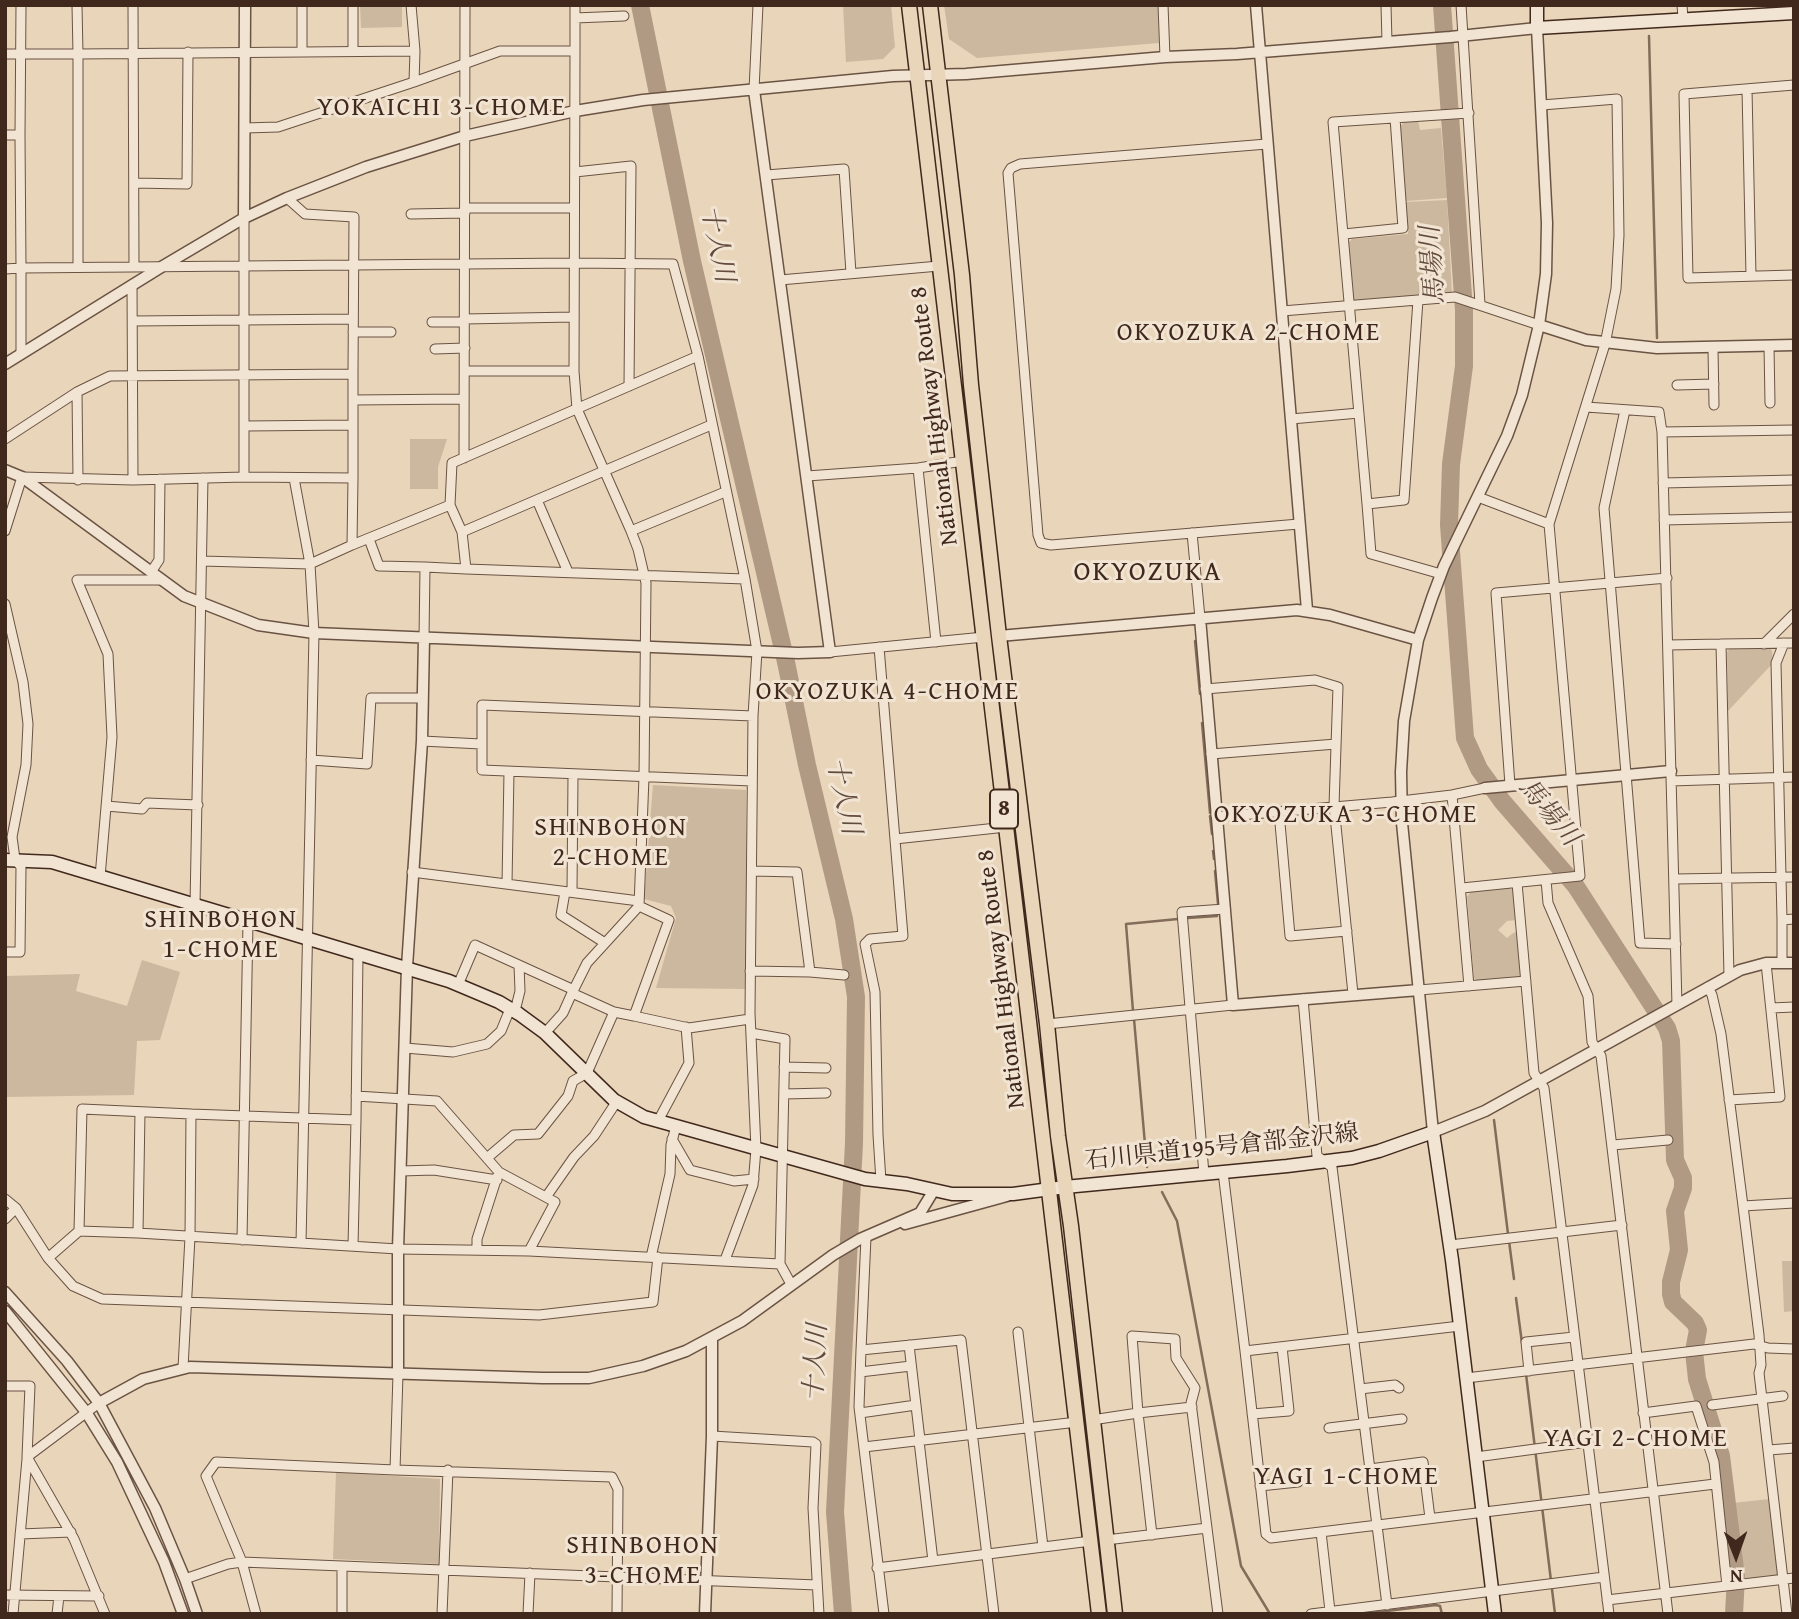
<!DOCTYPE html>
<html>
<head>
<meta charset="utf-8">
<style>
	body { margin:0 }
	#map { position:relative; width:1799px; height:1619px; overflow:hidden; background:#e9d5b9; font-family:"Gentium Book Plus",serif }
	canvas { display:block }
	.frame { position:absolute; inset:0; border:7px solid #41281d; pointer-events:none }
	.north { position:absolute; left:1701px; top:1521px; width:70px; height:70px; -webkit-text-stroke:5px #f1e4d2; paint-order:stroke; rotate:179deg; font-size:19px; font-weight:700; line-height:28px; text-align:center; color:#41281d }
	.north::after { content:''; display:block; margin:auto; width:24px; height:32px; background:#41281d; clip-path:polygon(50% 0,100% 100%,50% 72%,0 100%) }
</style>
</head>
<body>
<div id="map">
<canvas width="1799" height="1619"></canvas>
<div class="frame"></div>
<div class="north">N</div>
</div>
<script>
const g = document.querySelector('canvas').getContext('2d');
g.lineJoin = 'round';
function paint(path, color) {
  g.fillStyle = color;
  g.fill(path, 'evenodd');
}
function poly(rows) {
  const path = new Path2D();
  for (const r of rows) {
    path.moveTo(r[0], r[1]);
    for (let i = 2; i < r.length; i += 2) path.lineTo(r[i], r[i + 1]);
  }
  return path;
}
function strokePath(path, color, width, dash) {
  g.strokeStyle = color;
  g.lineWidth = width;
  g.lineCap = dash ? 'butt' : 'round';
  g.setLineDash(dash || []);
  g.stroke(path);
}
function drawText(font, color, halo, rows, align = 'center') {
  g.font = font + ' "Gentium Book Plus","Noto Serif JP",serif';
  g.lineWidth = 6;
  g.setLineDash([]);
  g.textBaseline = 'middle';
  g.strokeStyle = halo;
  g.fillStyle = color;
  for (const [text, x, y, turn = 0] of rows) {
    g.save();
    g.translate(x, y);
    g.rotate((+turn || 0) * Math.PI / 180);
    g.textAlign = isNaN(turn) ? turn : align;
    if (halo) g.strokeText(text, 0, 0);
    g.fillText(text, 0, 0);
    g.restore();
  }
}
paint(poly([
	[360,5,402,5,402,27,361,28],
	[843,5,891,5,895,47,883,59,846,62],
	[944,5,1158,5,1159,43,977,58,949,39],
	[1418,120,1420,130,1441,128,1447,198,1406,201,1400,127,1404,122],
	[1447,200,1452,293,1353,302,1349,242,1352,239,1408,234,1406,202],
	[410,439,447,439,438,467,438,489,410,489],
	[1730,648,1770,648,1772,651,1773,663,1728,711,1727,652],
	[653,785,746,790,747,989,656,988,676,918,671,906,644,899],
	[1510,888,1514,891,1517,920,1507,921,1498,930,1507,938,1513,933,1517,932,1521,974,1518,978,1479,982,1474,978,1467,897,1471,891],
	[142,960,180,972,160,1040,137,1041,134,1095,5,1097,5,976,80,974,76,991,127,1006],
	[1782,1261,1794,1261,1794,1311,1784,1312],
	[336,1472,440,1479,439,1564,333,1559],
	[1770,1499,1779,1572,1775,1577,1741,1581,1732,1503]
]), '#ccb89e');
strokePath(poly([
	[1649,36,1657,338],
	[1195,641,1200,694],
	[1202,723,1210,813],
	[1210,816,1212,834],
	[1213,851,1214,859],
	[1215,871,1218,904],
	[1188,918,1217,916],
	[1133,1011,1126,924,1178,919],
	[1134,1019,1147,1167],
	[1494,1120,1508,1234],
	[1162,1192,1177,1221,1241,1566,1270,1614],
	[1509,1241,1514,1279],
	[1516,1298,1522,1343],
	[1526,1374,1555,1614],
	[1362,1614,1436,1605,1440,1606,1442,1614]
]), '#846c5b', 2.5);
strokePath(poly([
	[640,5,692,261,786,662,807,765,844,919,856,997,854,1143,835,1512,843,1614],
	[1442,5,1464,310,1464,366,1451,464,1449,525,1465,738,1479,769,1502,801,1575,885,1667,1028,1671,1041,1675,1160,1683,1178,1683,1188,1675,1211,1679,1250,1671,1282,1671,1294,1673,1302,1695,1323,1698,1330,1694,1351,1697,1379,1721,1456,1736,1577,1734,1614]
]), '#b09a84', 18);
const minor = poly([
	[133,5,134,266],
	[302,5,302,51],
	[411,5,415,51],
	[1163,5,1165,57],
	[1386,5,1387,42],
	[1461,5,1480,304],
	[1682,5,1683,18],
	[575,18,624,16],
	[353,51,353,5],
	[575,51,575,5],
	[5,54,78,54,77,5],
	[1794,85,1684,94,1688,278,1794,275],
	[1747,89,1751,276],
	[754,90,758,5],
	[245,128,278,127,414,82],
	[5,135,20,135,21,268,574,263,673,264,698,356,745,579,757,651,753,716,750,1013,756,1149,753,1185,725,1260],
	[20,135,21,5],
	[1267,144,1020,164,1011,168,1008,173,1038,535,1041,543,1051,545,1299,524],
	[575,172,631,166,629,386],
	[766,175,844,169,851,273],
	[134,183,187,184,188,52],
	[465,208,574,208],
	[411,214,465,213],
	[1344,234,1403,228,1395,118],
	[78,267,78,54,415,51,414,82,500,51,575,51,574,371,577,409,631,531,638,549,646,583,644,777,639,906,669,920,634,1016,689,1028,750,1019],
	[5,269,21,268,21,353],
	[780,280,939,266],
	[132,285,133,480],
	[1418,300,1404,500,1367,504,1371,554,1441,574],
	[1282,311,1455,297,1539,325],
	[464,319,574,317],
	[133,321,352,319],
	[432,322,464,322],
	[353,332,391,332],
	[1769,346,1770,403],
	[1713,348,1714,405],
	[435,349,465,348],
	[465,371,574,371],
	[1677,385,1714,384],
	[77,392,78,480],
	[353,400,464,399],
	[1586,407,1659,412,1662,432],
	[1625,410,1604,508,1640,943,1676,944],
	[1291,419,1359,413],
	[245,426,353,425],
	[5,439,77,392,110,376,353,374,354,217,305,214,287,198],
	[464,458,465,5],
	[918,468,936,642],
	[807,476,918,468,963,461],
	[244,477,244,218],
	[294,478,310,564,314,633,301,1243],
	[353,478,352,545,450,505,462,532,466,569,745,579],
	[1663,483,1794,480],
	[1478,497,1549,524],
	[537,500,568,572],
	[1367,504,1333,122,1469,113],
	[450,505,452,463,698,356],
	[1664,520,1794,517],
	[5,531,22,477,133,480,244,477,353,478,353,374],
	[631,531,725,492],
	[462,532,711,425],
	[1192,533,1200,618],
	[369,539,379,566,425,567],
	[202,561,310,564,352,545],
	[151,572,159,560,160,479],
	[5,604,23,682,28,724,26,765,12,837,15,859,21,867,20,952,5,952],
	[424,638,425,567,466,569],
	[1784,643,1776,663,1782,920,1794,919],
	[1764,644,1794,614],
	[1668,645,1721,644],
	[879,647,903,936,870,939,865,944,875,992,878,1135,881,1181],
	[830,652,984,637],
	[1205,689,1315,680,1338,687,1334,806,1353,994],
	[422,741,481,744],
	[1211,754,1336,744],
	[311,760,367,764,371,698,422,698],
	[752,781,482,770,482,705,753,716],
	[1671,781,1794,777],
	[1510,785,1496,593,1667,578],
	[1452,795,1469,986],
	[106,806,142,809,147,803,198,805],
	[1279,812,1290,936,1347,931],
	[1217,817,1392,802,1452,795,1485,788],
	[895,839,1006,827],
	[752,871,797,872,810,972],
	[412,872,639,901],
	[100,877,112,737,108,654,77,580,161,580],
	[1675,879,1794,877],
	[1546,880,1548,903,1588,996,1592,1042,1601,1056,1668,1614],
	[1517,883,1534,1073,1544,1088,1609,1614],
	[507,884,509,772],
	[1462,888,1580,876,1549,524,1605,344,1616,289,1619,235,1617,99,1542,105],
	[565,892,561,915,605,943],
	[572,892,573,775],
	[195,905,203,478],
	[1782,920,1782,962],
	[750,971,810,972,844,975],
	[1729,975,1721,644,1794,643],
	[458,985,475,945,574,990],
	[1708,987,1712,995,1721,1034,1743,1206,1794,1203],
	[1419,990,1526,981],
	[572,993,587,963,639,906],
	[1303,999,1317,1156,1332,1167,1387,1605],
	[1677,1005,1662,432,1794,430],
	[1771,1008,1794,1007],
	[515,1011,520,991,519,965],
	[1047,1024,1233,1005],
	[545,1033,563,1013,572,993,614,1012,634,1016],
	[751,1033,785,1039,780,1264],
	[405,1048,453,1052,487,1044,501,1031,510,1009],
	[784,1067,826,1068],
	[784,1094,826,1093],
	[356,1096,437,1101,499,1172,555,1202,529,1251],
	[1729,1100,1780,1097,1766,963],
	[191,1114,356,1120,358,953],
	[658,1121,689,1063,686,1027],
	[672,1139,690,1170,734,1181,754,1179],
	[1613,1145,1668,1140],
	[487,1158,514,1135,538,1134,568,1096,573,1081,587,1073,614,1012],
	[401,1171,434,1170,497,1180],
	[1223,1172,1245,1351,1460,1326],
	[1204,1174,1182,912,1225,909],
	[546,1197,574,1157,594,1136,617,1101],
	[5,1199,16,1208,48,1258,79,1231,138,1233,398,1249,529,1251,780,1264,791,1284],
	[1743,1206,1759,1335,1761,1365,1759,1373,1787,1614],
	[5,1219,16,1208],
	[79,1231,82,1109,191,1114,190,1237,183,1368],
	[138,1233,140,1112],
	[866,1237,861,1350,961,1340,994,1614],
	[242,1240,248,922],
	[1450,1245,1622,1225],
	[353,1246,356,1120],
	[477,1250,477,1239,497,1177],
	[651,1257,670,1174,671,1145,676,1126],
	[48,1258,73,1286,102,1299,539,1315,653,1302,658,1257],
	[1018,1332,1043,1547],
	[909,1345,920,1440],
	[861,1350,859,1407,884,1614],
	[1245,1351,1266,1534,1271,1538,1715,1484],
	[1529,1371,1526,1342,1574,1337],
	[860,1372,911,1366],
	[398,1374,395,1470,216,1462,206,1476,242,1562,817,1585],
	[1466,1378,1754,1344,1768,1348,1794,1349],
	[5,1386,30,1386,27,1457,99,1403],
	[1360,1389,1395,1385,1399,1388],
	[1712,1405,1783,1396],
	[860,1413,916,1405],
	[1643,1413,1696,1406,1714,1462,1727,1586],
	[1252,1414,1289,1411,1282,1347],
	[1092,1420,1138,1413,1132,1336,1175,1339,1176,1358,1195,1388,1191,1403,1218,1614],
	[1329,1428,1402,1419],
	[712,1436,813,1442,816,1444,813,1508,819,1614],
	[919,1441,933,1561],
	[864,1447,1077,1422],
	[1769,1450,1794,1448],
	[27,1457,74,1539,105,1614],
	[1476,1457,1587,1442],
	[1370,1469,1423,1462,1430,1518],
	[395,1470,612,1477,618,1489,617,1614],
	[1260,1486,1298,1482],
	[1321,1532,1330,1611],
	[20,1534,71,1532],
	[1152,1535,1138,1413,1192,1407],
	[1106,1540,1207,1528],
	[877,1568,1091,1541],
	[185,1579,228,1564,242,1562,256,1614],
	[5,1595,99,1596],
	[1607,1600,1794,1578],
	[13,1614,27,1459],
	[57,1614,59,1596],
	[342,1614,342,1566],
	[442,1614,448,1470],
	[528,1614,530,1573],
	[1311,1614,1604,1577]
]);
const tertiary = poly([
	[1256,5,1307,610],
	[244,218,245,5],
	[1539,325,1586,340,1657,348,1794,345],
	[5,364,163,266,244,218,287,198,366,167,465,136,575,111,643,100,893,76,966,74,1165,57,1237,54,1450,37,1537,28,1547,223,1546,274,1539,325,1522,395,1507,436,1444,566,1432,598,1418,640,1404,721,1401,772,1402,823,1433,1132,1485,1111,1740,970,1766,963,1794,963],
	[5,470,22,477,184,596,258,625,314,633,798,653,830,652,754,90],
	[1200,618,1233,1005,1419,990],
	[999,636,1297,610,1330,615,1418,640],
	[1485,788,1671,771],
	[905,1224,1007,1196],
	[5,1292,67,1361,99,1403,155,1508,185,1579,197,1614],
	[5,1311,86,1412,117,1462,164,1562,183,1614],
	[398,1374,398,1249,407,967,422,741,424,638],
	[99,1403,143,1379,190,1367,542,1378,589,1378,643,1366,686,1351,742,1321,833,1255,860,1239,920,1213,934,1190],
	[705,1614,712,1436,712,1339]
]);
const secondary = poly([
	[1537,5,1537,28,1794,13],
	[5,860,52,862,449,981,499,1002,519,1014,545,1033,614,1100,644,1117,865,1179,907,1184,952,1194,1013,1194,1065,1187,1287,1166,1352,1158,1379,1151,1433,1132,1452,1260,1495,1614]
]);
const trunk = poly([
	[909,5,1099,1614],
	[930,5,962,275,971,385,999,636,1047,1024,1058,1136,1071,1226,1115,1614]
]);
strokePath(minor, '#6b5344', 11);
strokePath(tertiary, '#6b5344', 13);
strokePath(secondary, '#41281d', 15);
strokePath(trunk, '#41281d', 17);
strokePath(minor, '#f1e4d2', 9);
strokePath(tertiary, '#f1e4d2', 10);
strokePath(secondary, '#f1e4d2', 12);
strokePath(trunk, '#e9d5b9', 14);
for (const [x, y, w] of [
	[1004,809,28]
]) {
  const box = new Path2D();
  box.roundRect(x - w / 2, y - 19.5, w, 39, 5);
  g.fillStyle = '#f1e4d2';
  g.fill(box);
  strokePath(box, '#41281d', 2);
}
drawText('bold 23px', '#41281d', null, [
	["8",1004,809]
]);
drawText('24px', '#41281d', '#f1e4d2', [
	["National Highway Route 8",935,416,-97],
	["National Highway Route 8",1002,979,-97],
	["石川県道195号倉部金沢線",1222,1148,-6]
]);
g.letterSpacing = '2px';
drawText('26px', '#41281d', '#f1e4d2', [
	["YOKAICHI 3-CHOME",442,108],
	["OKYOZUKA 2-CHOME",1249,333],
	["OKYOZUKA 4-CHOME",888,692],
	["OKYOZUKA 3-CHOME",1346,815],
	["SHINBOHON",611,828],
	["2-CHOME",611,858],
	["SHINBOHON",221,920],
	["1-CHOME",221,950],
	["YAGI 2-CHOME",1636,1439],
	["YAGI 1-CHOME",1347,1477],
	["SHINBOHON",643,1546],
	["3-CHOME",643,1576]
]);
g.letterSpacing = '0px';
drawText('italic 26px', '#624a3c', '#f1e4d2', [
	["十人川",716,244,78],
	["馬場川",1434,265,-94],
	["十人川",842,796,77],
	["馬場川",1548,813,50],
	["十人川",817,1363,-87]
]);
g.letterSpacing = '2px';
drawText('28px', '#41281d', '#f1e4d2', [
	["OKYOZUKA",1148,573]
]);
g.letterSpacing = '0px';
</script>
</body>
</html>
